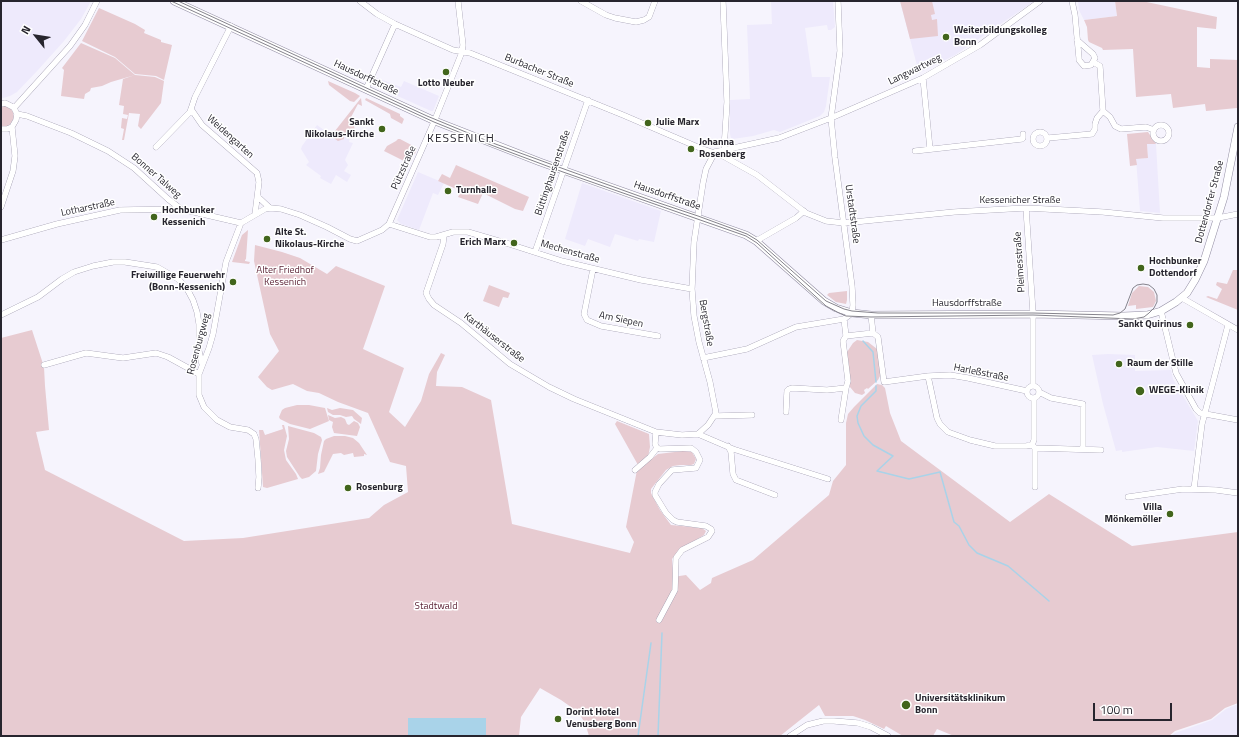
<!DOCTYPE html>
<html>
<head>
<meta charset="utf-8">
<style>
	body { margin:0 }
	#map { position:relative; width:1239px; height:737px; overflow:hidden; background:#f6f4fd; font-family:"Titillium Web",sans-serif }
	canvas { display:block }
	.frame { position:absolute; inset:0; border:2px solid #27252e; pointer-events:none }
	.north { position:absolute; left:16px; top:16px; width:40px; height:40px; -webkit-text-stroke:3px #fff; paint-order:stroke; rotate:300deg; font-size:11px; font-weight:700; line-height:16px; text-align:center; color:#27252e }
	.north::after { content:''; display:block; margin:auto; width:14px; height:18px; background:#27252e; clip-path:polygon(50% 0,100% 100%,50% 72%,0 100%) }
	.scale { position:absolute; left:1093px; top:703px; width:79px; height:18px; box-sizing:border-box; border:2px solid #27252e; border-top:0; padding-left:5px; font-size:12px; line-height:14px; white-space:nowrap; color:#27252e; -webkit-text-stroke:3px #fff; paint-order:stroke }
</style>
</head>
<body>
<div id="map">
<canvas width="1239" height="737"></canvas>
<div class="frame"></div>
<div class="north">N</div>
<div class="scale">100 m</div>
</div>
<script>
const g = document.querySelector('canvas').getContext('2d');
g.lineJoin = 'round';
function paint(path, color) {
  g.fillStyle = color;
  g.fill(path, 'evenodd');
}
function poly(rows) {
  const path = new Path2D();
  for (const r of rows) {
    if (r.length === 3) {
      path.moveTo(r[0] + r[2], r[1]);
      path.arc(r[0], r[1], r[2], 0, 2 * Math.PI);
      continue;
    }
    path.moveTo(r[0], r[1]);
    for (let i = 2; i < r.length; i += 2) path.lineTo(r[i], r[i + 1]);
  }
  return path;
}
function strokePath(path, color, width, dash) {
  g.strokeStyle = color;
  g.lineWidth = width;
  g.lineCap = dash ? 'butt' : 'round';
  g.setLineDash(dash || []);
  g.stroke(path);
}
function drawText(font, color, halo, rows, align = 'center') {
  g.font = font + ' "Titillium Web",sans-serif';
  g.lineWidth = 3;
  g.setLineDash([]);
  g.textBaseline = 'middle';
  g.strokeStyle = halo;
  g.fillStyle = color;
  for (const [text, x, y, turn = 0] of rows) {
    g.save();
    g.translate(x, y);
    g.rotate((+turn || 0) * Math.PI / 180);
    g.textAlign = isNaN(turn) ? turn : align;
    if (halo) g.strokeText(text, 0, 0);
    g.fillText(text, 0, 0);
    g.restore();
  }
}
paint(poly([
	[1,1,91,1,81,19,64,41,38,70,17,92,10,96,3,98,1,97],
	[771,1,833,1,835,27,831,30,828,30,827,25,805,28,812,77,830,77,826,106,824,112,820,116,780,132,774,130,753,136,733,139,731,138,730,134,730,100,750,99,747,25,772,24],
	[900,1,1032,1,1033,2,955,55,919,73],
	[1078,1,1115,1,1117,16,1084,20,1079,10],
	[375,77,401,87,404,81,439,96,433,111,431,111,373,85,373,83],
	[317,125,331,135,338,128,350,136,349,142,353,143,345,160,348,165,344,171,351,175,347,182,336,175,331,184,320,178,321,176,306,165,309,162,301,149,302,146],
	[1147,144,1156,144,1160,213,1140,211,1136,159,1148,158],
	[418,172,444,183,438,195,433,193,419,230,401,224,397,220],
	[582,183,661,211,654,242,639,239,638,241,615,234,610,247,588,239,585,246,565,239],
	[1108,354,1135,355,1135,371,1171,370,1173,379,1198,421,1194,451,1157,447,1122,452,1122,450,1116,451,1103,404,1092,355],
	[1238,704,1238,736,1171,736,1175,733,1212,720,1226,709]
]), '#eeeafc');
paint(poly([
	[900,1,932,1,935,14,931,15,932,20,937,19,938,36,910,39],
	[1115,1,1142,1,1217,17,1216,29,1197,27,1197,67,1210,68,1210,59,1238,60,1237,108,1206,111,1205,104,1173,108,1171,94,1136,97,1133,49,1103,50,1102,48,1089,42,1088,40,1087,27,1084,20,1117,16],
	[99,8,135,24,145,30,144,33,161,40,161,42,172,45,164,80,156,76,135,74,115,57,82,41],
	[81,43,115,58,135,75,111,82,102,86,91,88,90,91,85,94,84,99,61,96,64,70,62,68],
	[135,75,155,77,164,81,161,103,141,129,138,126,140,114,129,113,124,140,122,140,124,129,121,128,122,118,127,119,128,115,123,114,124,106,119,105,123,79],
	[328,81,355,93,360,96,354,102,350,101,329,85],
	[361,98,362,106,358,104,350,119,353,121,356,136,349,138,349,136,344,136,344,139,338,141,331,136],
	[366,98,400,114,400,116,404,119,402,124,391,118,390,114,365,100],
	[5,106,11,109,13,112,14,118,9,126,1,126,1,107],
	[1148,132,1156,144,1147,144,1148,158,1136,159,1137,165,1130,166,1127,134],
	[398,139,400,139,417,148,415,154,411,153,410,156,412,160,411,161,408,163,384,151,387,146,396,141],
	[456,165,529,197,523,211,515,209,483,193,478,204,458,197,461,191,438,181,442,174,450,178],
	[248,230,246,259,245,260,245,261,250,262,249,264,232,262,242,235],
	[255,245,282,252,300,258,327,274,336,266,385,286,363,349,404,368,389,412,405,427,421,401,429,374,441,353,445,355,437,372,436,386,462,387,491,400,512,524,630,553,634,542,626,527,637,470,658,454,683,451,692,452,696,459,694,464,691,465,680,465,673,466,666,470,651,489,651,493,660,510,671,525,702,528,706,531,704,535,680,550,672,559,673,577,686,575,700,590,711,583,712,578,753,560,829,495,833,481,846,465,846,423,848,414,854,407,877,384,882,385,885,388,890,413,901,441,1010,522,1049,494,1132,546,1238,532,1238,703,1225,708,1211,719,1175,731,1169,736,954,736,937,729,933,736,903,736,886,726,884,729,865,720,853,716,825,716,819,705,780,736,589,736,585,723,578,712,561,700,540,688,521,717,519,736,486,736,486,720,408,718,408,736,1,736,1,338,32,330,44,367,45,386,49,430,36,432,45,470,184,541,243,538,369,518,384,505,408,492,406,466,390,462,368,413,338,402,319,393,307,391,293,384,272,390,267,387,258,377,279,351,270,334,254,261],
	[1233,270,1238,270,1238,310,1206,297,1208,296,1217,299,1222,289,1216,285,1217,282,1227,284],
	[489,285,510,293,508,298,503,297,499,307,483,301],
	[1139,286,1148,287,1154,292,1156,301,1153,307,1136,309,1136,305,1128,306,1132,293],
	[847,291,847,300,846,304,836,302,827,295,829,293],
	[857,340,868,342,877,349,881,374,878,380,868,389,867,388,864,390,865,393,862,395,855,393,850,387,848,359,847,358,847,352,853,343],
	[297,405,309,405,325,408,329,421,310,429,290,424,280,419,279,417,282,410,285,408],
	[327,408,332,410,340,408,353,410,362,418,361,424,354,419,352,416,346,417,340,415,333,415,328,412],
	[328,415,335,418,341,417,345,419,347,424,349,425,354,421,358,423,360,427,357,436,334,433,332,427,333,422,329,420],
	[617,421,649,434,650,447,648,457,638,465,615,424],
	[282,425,284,425,287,436,284,450,286,460,296,474,298,479,267,488,263,487,259,430,263,430,265,435,283,429],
	[288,426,314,433,321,437,322,440,318,454,316,471,309,477,302,479,300,477,287,457,286,451,289,439],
	[334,436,345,436,353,438,359,443,367,455,364,454,364,456,354,457,353,453,344,455,341,453,333,454,324,472,318,474,320,468,321,455,324,441,326,439]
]), '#e7cbd1');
paint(poly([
	[408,718,486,718,486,736,408,736]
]), '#a9d3e9');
strokePath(poly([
	[863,341,873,352,876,382],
	[876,386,876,391,861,406,857,416,858,423,864,436,873,445,893,456,877,471,909,479,940,472,954,522,959,526,969,545,977,553,1008,566,1049,601],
	[638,736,651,643],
	[658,736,662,633]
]), '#a9d3e9', 1.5);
const minor = poly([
	[360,1,377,14,395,24,453,50,470,53,517,72,623,115,700,148,723,156,757,175,806,213,826,221,844,223,954,212,1026,208,1103,212,1163,218,1218,218,1238,214],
	[581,1,606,15,615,18,636,22,644,20,649,17,655,1],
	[723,1,727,102,724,150],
	[1072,1,1075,15,1079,58,1079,60,1084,66,1091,65,1095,58,1093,54,1077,40],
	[1093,62,1100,66,1103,111],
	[923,78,930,149],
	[366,89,395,24],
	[1,104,5,103,11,106,14,108,17,114,16,120,12,127,7,129,1,129],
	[14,108,70,46,85,25,97,1],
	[191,109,202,125,257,173,259,182,255,214],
	[17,114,27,116,71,133,108,151,134,168,168,199,181,209,241,223,265,209,271,208,281,209,300,215,327,227,350,239,357,241,382,230,389,224,434,122,462,52,463,45,458,1],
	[1161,133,8],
	[1040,139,7],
	[1048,138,1092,134,1095,129,1095,124,1097,118,1103,111,1110,117,1115,126,1121,129,1146,127,1154,130],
	[156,147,190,112,195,97,231,26],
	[915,151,1022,139,1023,138,1023,134],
	[715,152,779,138,831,118,923,78,980,45,1040,1],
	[258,197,270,208],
	[1,207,13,171,15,156,12,127],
	[1026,208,1033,313,1033,386],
	[241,223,226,262,213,334,209,348,199,374,199,395,204,407,217,420,230,427,248,430,254,434,256,439,258,459,259,477,258,488],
	[389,224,430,237,436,237,453,232,468,232,509,244,562,261,641,280,692,289],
	[444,235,443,244,426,293,429,299,434,305,461,323,510,364,549,387,574,399,656,432,682,435,698,434,708,425,716,413,710,382,699,342,694,316,692,289,694,242,703,183,706,169,715,152],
	[1,240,57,224,120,210,181,209],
	[756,241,796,218,804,211],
	[535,252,588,100],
	[593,269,584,314,587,320,601,326,658,336],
	[1182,298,1238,330],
	[1161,311,1176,373,1196,409,1200,413,1238,420],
	[1,315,38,297,62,279,74,272,93,266,113,262,125,262,157,267,178,279,186,287,193,300,197,312,199,324,199,351,202,364],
	[871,315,873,333,878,337,884,382,928,376,950,375,968,378,1027,391],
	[846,336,873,333],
	[703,358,747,349,796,327,844,319,852,313,853,305,852,286,835,158,831,118,840,51,838,1],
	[44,365,86,353,123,358,156,353,168,357,199,374],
	[928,376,937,418,940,424,948,432,970,440,995,446,1026,446,1032,445],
	[1033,392,6],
	[1039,392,1051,398,1083,404,1083,449],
	[1034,398,1034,440,1032,445,1035,448,1035,487],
	[786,412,787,391,789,389,792,388,827,390,846,388,848,381,843,341,846,336,844,319],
	[715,416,752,415],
	[841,420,846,388],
	[656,432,655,444,657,448],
	[698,434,733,449,828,479],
	[728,446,731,452,733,474,736,480,775,495],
	[657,448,660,449,691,448,696,452,700,460,696,468,672,470,659,484,655,492,655,495,666,513,673,520,677,522,706,526,711,529,712,531,708,537,682,550,676,558,675,590,659,620],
	[1035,448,1101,450],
	[635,470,650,457,657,448],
	[1194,489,1202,424,1228,325],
	[1128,497,1183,489,1216,490,1238,493],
	[790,736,807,725,823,721,834,721,858,723,871,727,888,736]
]);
const major = poly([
	[174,1,435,121,540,162,746,235,756,241,824,301,836,308,852,313,871,315,1033,314,1123,316,1147,315,1161,311,1176,302,1187,293,1195,280,1204,261,1224,197,1238,127]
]);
strokePath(minor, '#928da3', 6);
strokePath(major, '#928da3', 8);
strokePath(minor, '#fff', 5.5);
strokePath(major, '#fff', 7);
strokePath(poly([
	[171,1,434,122,491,145,563,172,746,236,757,243,826,306,839,313,846,316,871,317,1033,315,1133,319,1144,317,1149,313,1154,308,1157,302,1157,295,1154,289,1149,285,1143,284,1137,285,1133,288,1125,309,1120,313,1113,315,1033,313,878,313,852,311,844,309,826,301,757,240,747,234,698,216,653,201,564,169,490,142,427,116,178,1]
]), '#85838c', 1);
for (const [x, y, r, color] of [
	[946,37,4,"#42651c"],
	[446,72,4,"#42651c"],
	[648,123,4,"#42651c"],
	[382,129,4,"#42651c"],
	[691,149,4,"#42651c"],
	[448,191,4,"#42651c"],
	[154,217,4,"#42651c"],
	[267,239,4,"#42651c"],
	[514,243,4,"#42651c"],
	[1141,268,4,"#42651c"],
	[233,282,4,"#42651c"],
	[1190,325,4,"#42651c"],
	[1119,364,4,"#42651c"],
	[1140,391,5,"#42651c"],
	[348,488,4,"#42651c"],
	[1170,514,4,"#42651c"],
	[906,705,5,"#42651c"],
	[558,719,4,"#42651c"]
]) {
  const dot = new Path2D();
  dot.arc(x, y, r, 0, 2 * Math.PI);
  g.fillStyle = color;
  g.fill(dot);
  strokePath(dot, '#fff', 1.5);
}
drawText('bold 10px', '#27252e', '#fff', [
	["Weiterbildungskolleg",954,31],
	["Bonn",954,43],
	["Lotto Neuber",446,84,"center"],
	["Sankt",374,123,"right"],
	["Nikolaus-Kirche",374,135,"right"],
	["Julie Marx",656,123],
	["Johanna",699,143],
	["Rosenberg",699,155],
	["Turnhalle",456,191],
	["Hochbunker",162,211],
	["Kessenich",162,223],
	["Alte St.",275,233],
	["Nikolaus-Kirche",275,245],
	["Erich Marx",506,243,"right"],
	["Hochbunker",1149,262],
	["Dottendorf",1149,274],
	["Freiwillige Feuerwehr",225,276,"right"],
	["(Bonn-Kessenich)",225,288,"right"],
	["Sankt Quirinus",1182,325,"right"],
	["Raum der Stille",1127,364],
	["WEGE-Klinik",1149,391],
	["Rosenburg",356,488],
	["Villa",1162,508,"right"],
	["Mönkemöller",1162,520,"right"],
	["Universitätsklinikum",915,699],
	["Bonn",915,711],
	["Dorint Hotel",566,713],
	["Venusberg Bonn",566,725]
], 'left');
drawText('10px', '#27252e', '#fff', [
	["Langwartweg",915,70,-26],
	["Burbacher Straße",539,71,22],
	["Hausdorffstraße",366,78,25],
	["Weidengarten",230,137,42],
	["Pützstraße",404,168,-66],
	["Büttinghausenstraße",553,173,-71],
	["Bonner Talweg",156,176,41],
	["Hausdorffstraße",667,196,19],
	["Kessenicher Straße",1020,201],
	["Dottendorfer Straße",1210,202,-75],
	["Lotharstraße",88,208,-12],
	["Urstadtstraße",852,214,82],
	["Mechenstraße",570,252,16],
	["Pleimesstraße",1020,262,-94],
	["Hausdorffstraße",967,304],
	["Am Siepen",621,320,12],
	["Bergstraße",706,323,80],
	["Karthäuserstraße",494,338,38],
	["Rosenburgweg",199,344,-75],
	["Harleßstraße",981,373,11]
]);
drawText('10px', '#5e2638', '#fff', [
	["Alter Friedhof",285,271],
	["Kessenich",285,283],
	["Stadtwald",436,607]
]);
g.letterSpacing = '1px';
drawText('12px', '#27252e', '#fff', [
	["KESSENICH",461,139]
]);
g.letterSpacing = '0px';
</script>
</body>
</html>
